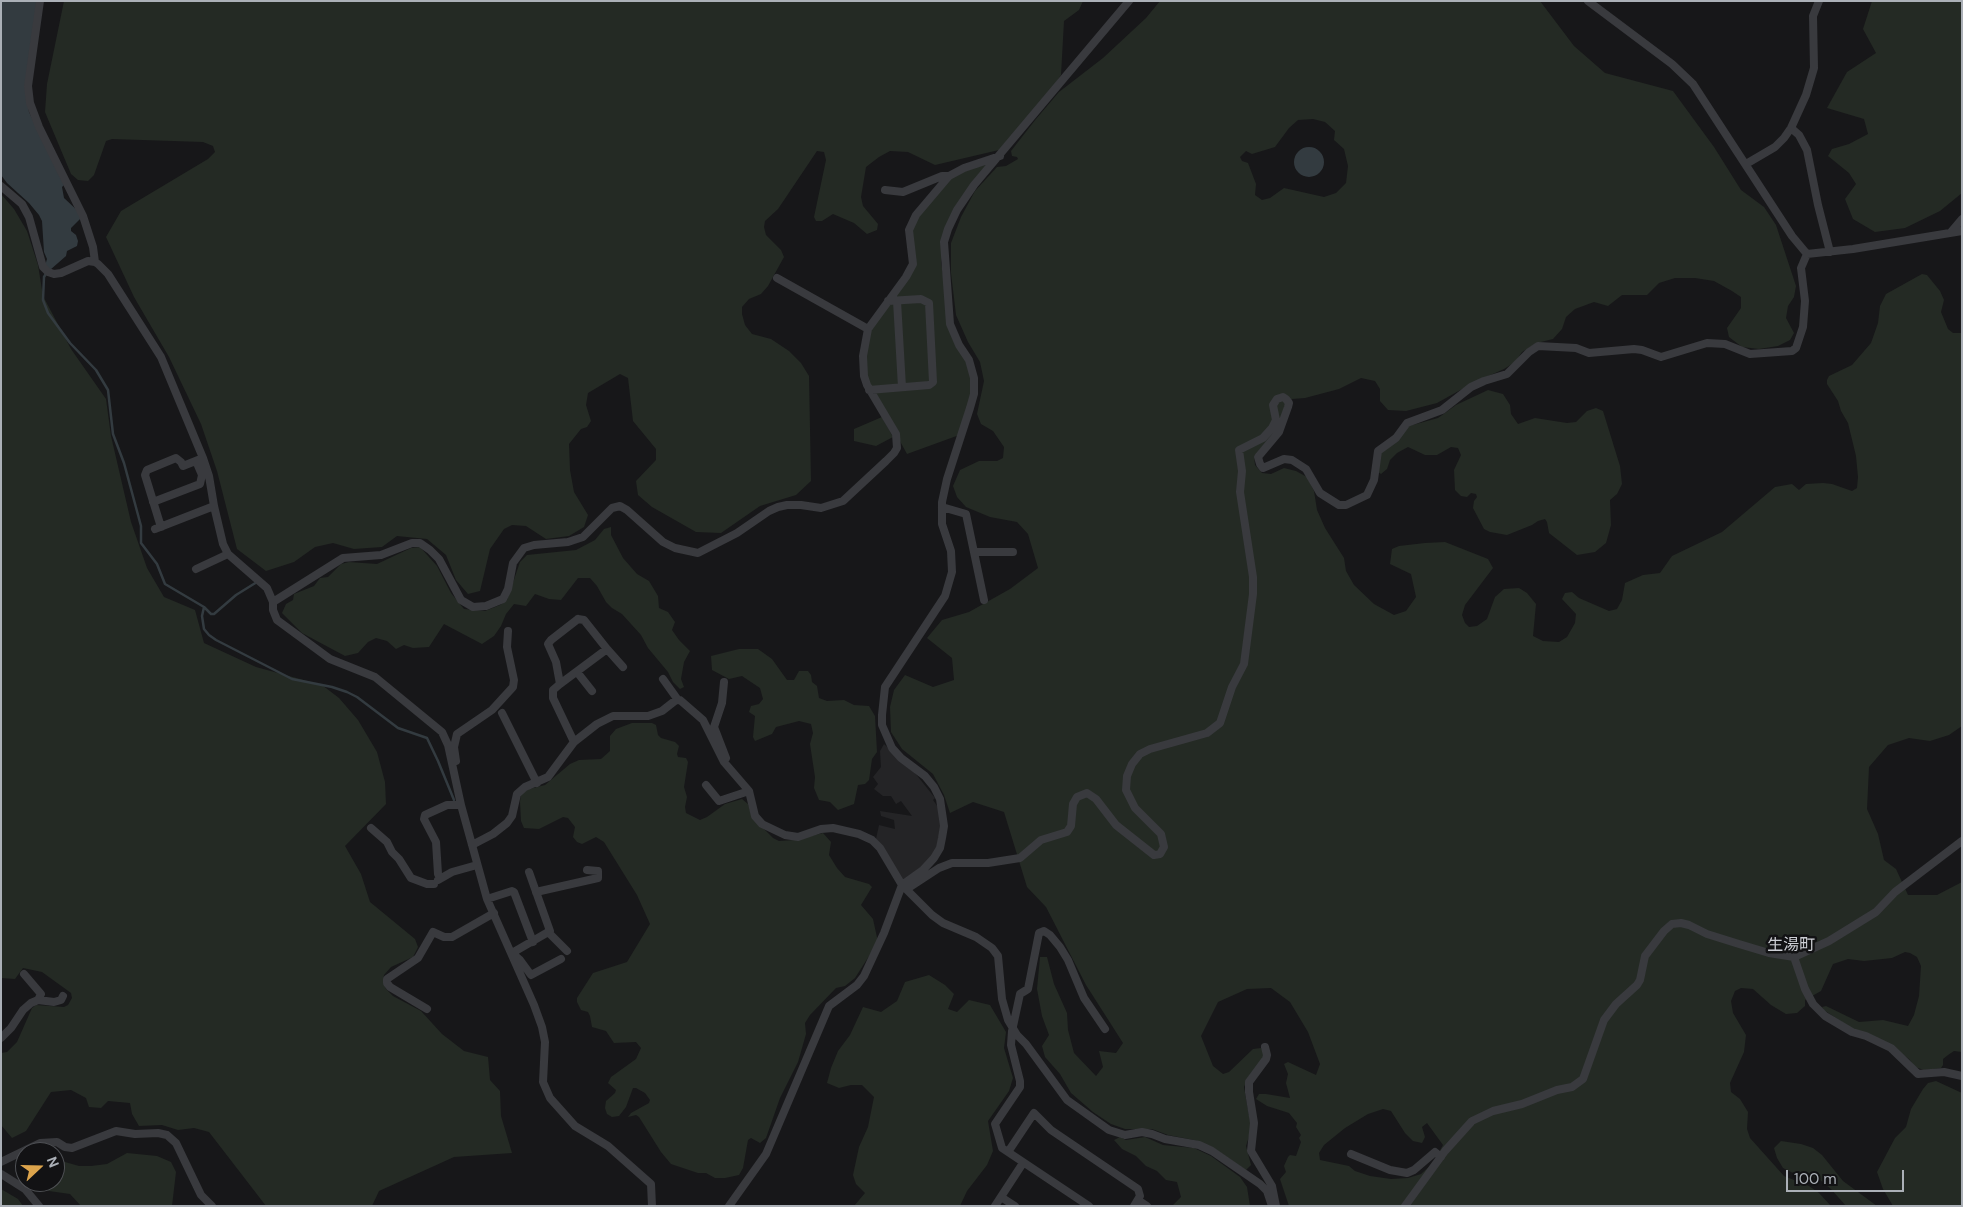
<!DOCTYPE html>
<html>
<head>
<meta charset="utf-8">
<style>
	body { margin:0 }
	#map { position:relative; width:1963px; height:1207px; overflow:hidden; background:#171719; font-family:"DM Sans",sans-serif }
	canvas { display:block }
	.frame { position:absolute; inset:0; border:2px solid #abb0b7; pointer-events:none }
	.north { position:absolute; left:15px; top:1142px; width:50px; height:50px; box-sizing:border-box; background:#121214; border:1px solid #4f5155; border-radius:50%; rotate:69deg; font-size:14px; font-weight:700; line-height:20px; text-align:center; color:#abb0b7 }
	.north::after { content:''; display:block; margin:auto; width:18px; height:22px; background:#dca44c; clip-path:polygon(50% 0,100% 100%,50% 72%,0 100%) }
	.scale { position:absolute; left:1786px; top:1170px; width:118px; height:22px; box-sizing:border-box; border:2px solid #abb0b7; border-top:0; padding-left:6px; font-size:15px; line-height:18px; white-space:nowrap; color:#abb0b7; -webkit-text-stroke:4px #121214; paint-order:stroke }
</style>
</head>
<body>
<div id="map">
<canvas width="1963" height="1207"></canvas>
<div class="frame"></div>
<div class="north">N</div>
<div class="scale">100 m</div>
</div>
<script>
const g = document.querySelector('canvas').getContext('2d');
g.lineJoin = 'round';
function paint(path, color) {
  g.fillStyle = color;
  g.fill(path, 'evenodd');
}
function poly(rows) {
  const path = new Path2D();
  for (const r of rows) {
    if (r.length === 3) {
      path.moveTo(r[0] + r[2], r[1]);
      path.arc(r[0], r[1], r[2], 0, 2 * Math.PI);
      continue;
    }
    path.moveTo(r[0], r[1]);
    for (let i = 2; i < r.length; i += 2) path.lineTo(r[i], r[i + 1]);
  }
  return path;
}
function strokePath(path, color, width, dash) {
  g.strokeStyle = color;
  g.lineWidth = width;
  g.lineCap = dash ? 'butt' : 'round';
  g.setLineDash(dash || []);
  g.stroke(path);
}
function drawText(font, color, halo, rows, align = 'center') {
  g.font = font + ' "DM Sans","Noto Sans JP",sans-serif';
  g.lineWidth = 5;
  g.setLineDash([]);
  g.textBaseline = 'middle';
  g.strokeStyle = halo;
  g.fillStyle = color;
  for (const [text, x, y, turn = 0] of rows) {
    g.save();
    g.translate(x, y);
    g.rotate((+turn || 0) * Math.PI / 180);
    g.textAlign = isNaN(turn) ? turn : align;
    if (halo) g.strokeText(text, 0, 0);
    g.fillText(text, 0, 0);
    g.restore();
  }
}
paint(poly([
	[884,744,915,773,935,798,933,800,940,810,943,826,934,858,903,881,876,839,879,825,895,829,894,820,881,816,880,811,912,816,901,801,896,804,891,796,883,796,874,789,878,784,873,777,881,767,880,751]
]), '#242426');
paint(poly([
	[64,1,1083,1,1079,10,1064,21,1061,75,1049,93,999,150,935,165,908,152,890,151,879,157,866,167,861,197,863,206,878,224,877,230,867,234,854,223,833,214,822,221,816,221,814,217,826,160,824,152,817,151,778,209,765,221,764,227,766,235,781,250,784,257,768,286,761,294,749,299,742,307,742,314,745,325,752,334,771,339,789,351,801,363,809,376,811,481,796,495,760,506,721,533,696,532,652,507,638,495,636,481,656,460,656,449,633,421,628,378,620,374,588,393,586,405,591,421,587,427,581,429,569,444,570,470,574,492,588,515,584,527,569,536,546,539,526,526,512,525,504,529,490,549,480,591,468,594,456,580,446,555,427,539,397,536,382,547,354,549,333,543,315,547,294,562,266,571,237,549,217,471,201,424,169,357,134,297,106,237,121,211,208,159,215,152,213,146,203,142,112,139,106,141,94,175,88,181,78,180,71,174,45,112,47,84],
	[1160,1,1540,1,1574,46,1605,73,1673,91,1714,147,1741,190,1764,207,1776,225,1796,286,1794,297,1788,306,1786,318,1794,333,1790,340,1778,346,1759,349,1742,347,1729,337,1727,328,1741,308,1741,297,1732,291,1714,281,1695,278,1675,278,1659,283,1647,295,1622,295,1608,306,1594,302,1575,309,1566,317,1562,329,1553,339,1537,343,1522,352,1515,362,1504,369,1473,383,1437,403,1406,411,1388,410,1380,401,1380,389,1375,381,1361,378,1339,389,1305,398,1292,399,1285,406,1280,420,1272,436,1254,456,1255,465,1262,473,1271,474,1284,468,1296,471,1307,477,1314,491,1317,510,1325,528,1344,558,1346,571,1354,585,1374,604,1394,615,1406,611,1416,597,1411,574,1390,564,1392,549,1399,546,1425,543,1445,542,1488,559,1493,568,1465,605,1462,615,1465,623,1469,627,1477,626,1487,619,1495,597,1504,589,1519,588,1527,593,1536,604,1533,636,1543,641,1559,642,1567,637,1575,623,1576,614,1562,599,1565,593,1572,592,1579,598,1609,611,1617,609,1622,600,1625,583,1643,575,1660,573,1672,556,1722,532,1775,487,1792,484,1799,490,1806,484,1823,483,1832,484,1852,491,1857,488,1858,477,1856,456,1848,423,1841,411,1838,401,1827,384,1827,380,1829,376,1852,365,1871,343,1878,323,1880,306,1886,294,1922,274,1927,275,1940,291,1944,300,1941,312,1948,329,1953,333,1962,333,1962,726,1949,735,1930,741,1909,738,1888,745,1869,767,1867,809,1878,834,1884,860,1896,869,1908,895,1937,895,1962,882,1962,1052,1954,1051,1948,1055,1943,1059,1943,1065,1941,1068,1924,1070,1915,1067,1909,1059,1896,1050,1849,1027,1824,1010,1822,1007,1826,1006,1859,1022,1883,1020,1908,1026,1914,1015,1919,996,1921,966,1917,957,1910,953,1905,952,1892,958,1864,961,1848,959,1833,964,1821,991,1805,1000,1805,1006,1797,1013,1786,1014,1771,1005,1753,989,1741,988,1735,991,1731,1001,1733,1013,1746,1035,1744,1052,1730,1083,1731,1092,1740,1099,1748,1112,1747,1129,1750,1138,1784,1176,1809,1186,1819,1193,1831,1206,1289,1206,1280,1179,1286,1172,1284,1166,1288,1157,1290,1155,1296,1156,1301,1142,1299,1138,1301,1135,1296,1127,1297,1123,1289,1113,1267,1106,1256,1099,1259,1094,1266,1094,1290,1098,1286,1083,1288,1074,1284,1064,1288,1062,1316,1075,1320,1064,1308,1032,1290,1002,1271,988,1247,989,1218,1002,1201,1036,1213,1066,1223,1074,1229,1072,1253,1049,1261,1048,1264,1052,1263,1058,1249,1076,1244,1087,1250,1121,1251,1130,1246,1146,1251,1165,1246,1170,1212,1147,1194,1140,1168,1135,1152,1129,1125,1129,1111,1124,1093,1112,1071,1093,1060,1074,1045,1057,1042,1046,1049,1035,1042,1016,1037,989,1040,957,1047,957,1054,984,1067,1013,1068,1030,1074,1053,1096,1076,1103,1067,1099,1051,1116,1053,1123,1043,1086,985,1046,907,1027,887,1004,812,973,802,950,813,944,795,933,774,902,749,891,732,890,707,894,690,905,675,933,687,954,680,952,658,927,638,942,620,969,612,1010,589,1038,568,1028,534,1017,522,990,517,966,507,957,497,953,486,960,470,979,461,997,461,1003,458,1004,447,993,431,981,424,977,414,984,381,980,362,968,342,956,315,951,273,951,243,961,217,975,191,997,167,1006,166,1018,159,1017,157,1012,156,1011,151,1036,119,1059,92,1103,58,1146,18],
	[1313,119,1325,122,1335,131,1334,140,1344,149,1348,166,1346,183,1336,193,1324,197,1284,188,1270,198,1262,200,1255,195,1256,184,1248,163,1242,161,1240,157,1246,151,1252,154,1275,147,1289,128,1298,120],
	[1383,1109,1391,1111,1405,1133,1413,1141,1422,1143,1425,1137,1422,1127,1427,1123,1443,1145,1433,1163,1421,1174,1408,1178,1391,1179,1370,1176,1355,1171,1349,1166,1320,1160,1319,1153,1324,1145,1345,1128,1368,1114],
	[1872,1,1962,1,1962,193,1940,211,1905,228,1875,232,1853,219,1845,199,1856,184,1849,173,1828,156,1832,149,1849,144,1868,134,1864,119,1827,108,1847,72,1876,53,1863,29],
	[995,157,948,229,941,262,947,299,959,345,971,369,974,394,962,434,907,454,867,381,866,349,872,326,915,265,909,233,919,214,953,175],
	[1,194,14,209,27,231,38,265,43,296,71,349,106,399,111,436,131,522,147,568,164,597,195,610,204,643,256,667,322,685,339,698,358,720,377,752,385,782,386,804,345,846,361,874,370,902,415,939,418,947,413,957,391,967,384,975,383,982,386,989,393,996,421,1011,442,1034,464,1051,488,1057,490,1080,500,1091,501,1116,512,1153,454,1157,379,1191,372,1206,266,1206,209,1132,194,1128,178,1130,162,1125,139,1126,132,1114,130,1103,108,1101,101,1108,89,1107,86,1098,71,1090,51,1092,26,1131,12,1138,1,1125,1,1053,7,1052,17,1042,32,1008,36,1005,64,1007,68,1005,72,998,71,993,42,972,23,968,15,979,1,978],
	[1488,390,1503,394,1510,405,1511,414,1518,424,1535,418,1567,423,1576,422,1587,411,1596,408,1603,411,1620,466,1622,484,1617,494,1610,500,1611,525,1606,543,1595,552,1577,555,1549,533,1547,522,1545,519,1538,521,1532,525,1507,535,1490,532,1484,529,1473,508,1474,501,1477,497,1476,494,1471,493,1467,497,1461,496,1455,490,1454,470,1461,455,1458,448,1451,447,1437,455,1425,455,1408,447,1397,453,1390,460,1387,469,1381,474,1378,472,1381,452,1409,426,1438,418,1456,405],
	[882,417,893,437,876,446,854,441,854,429],
	[611,527,611,535,623,558,637,574,649,581,658,596,659,608,668,612,675,622,672,630,679,640,690,651,684,662,681,679,684,687,680,689,673,682,668,672,648,648,641,635,622,614,612,608,606,602,597,586,590,578,578,578,561,600,549,599,535,594,526,606,514,604,506,614,501,626,494,636,482,644,444,624,429,647,413,648,404,645,396,649,387,641,376,638,368,642,358,653,345,656,302,633,282,613,286,604,293,600,294,594,314,586,320,578,328,577,341,564,349,562,377,564,411,548,420,547,437,566,451,593,464,609,485,611,500,605,507,600,520,562,527,555,576,550,595,540,604,529],
	[739,649,758,649,772,659,787,680,794,680,799,671,808,671,811,675,812,682,817,686,819,698,827,701,844,700,854,705,869,706,875,716,877,752,872,759,869,780,865,784,858,785,854,804,838,810,830,802,819,800,814,788,815,777,810,744,813,733,811,724,799,721,776,727,772,734,755,741,753,737,755,716,749,712,751,706,759,704,763,699,760,688,742,676,729,679,712,670,711,656],
	[632,723,652,723,656,725,658,735,661,738,675,742,679,746,677,754,678,757,686,758,688,762,684,787,687,797,685,807,686,813,700,820,707,817,725,804,742,799,748,804,752,817,773,838,779,841,794,840,823,833,831,842,829,855,837,868,845,877,869,884,872,887,861,905,873,919,878,942,855,978,845,986,836,988,810,1015,805,1023,806,1034,798,1062,780,1098,766,1138,760,1143,751,1138,748,1140,743,1168,739,1175,725,1178,715,1178,706,1173,698,1173,671,1164,661,1152,639,1117,636,1115,628,1117,631,1113,649,1103,650,1100,645,1093,636,1088,633,1088,626,1107,619,1116,612,1117,607,1114,605,1108,606,1101,615,1093,616,1090,608,1083,611,1077,636,1059,641,1048,636,1042,614,1043,606,1031,592,1027,590,1016,588,1012,581,1010,577,1002,577,998,593,973,627,962,650,924,637,895,604,842,596,837,582,844,577,842,573,837,575,827,568,818,563,817,539,829,524,828,521,821,520,802,521,794,529,789,545,785,570,764,579,760,601,759,610,751,610,736,616,729],
	[929,975,945,985,954,994,948,1009,957,1012,969,1000,990,1005,1006,1032,1004,1048,1013,1078,1009,1091,988,1121,993,1151,987,1165,967,1191,960,1206,854,1206,865,1193,856,1184,853,1175,859,1147,868,1127,874,1097,862,1085,851,1085,839,1088,827,1083,831,1068,838,1051,850,1035,863,1007,881,1012,897,1001,905,982],
	[1936,1081,1962,1093,1962,1206,1893,1206,1883,1189,1877,1172,1895,1138,1906,1127,1911,1109,1923,1089,1928,1083],
	[1120,1137,1126,1140,1145,1137,1163,1145,1194,1148,1211,1156,1240,1177,1247,1187,1250,1206,1172,1206,1181,1197,1177,1182,1166,1180,1157,1171,1146,1166,1136,1156,1122,1149,1114,1140],
	[1781,1141,1801,1144,1813,1148,1822,1155,1843,1181,1877,1206,1846,1206,1831,1189,1820,1180,1808,1175,1795,1174,1783,1168,1777,1158,1774,1148],
	[127,1153,157,1156,171,1162,176,1172,172,1206,81,1206,70,1194,49,1191,36,1183,55,1182,55,1163,65,1162,79,1166,91,1166,107,1164],
	[1,1189,18,1199,23,1206,1,1206]
]), '#242a24');
paint(poly([
	[1,1,37,1,25,90,29,112,64,185,62,187,64,198,79,212,81,218,71,228,71,231,76,235,78,241,77,246,67,251,66,256,50,270,45,266,47,259,44,252,42,221,39,215,29,203,7,183,1,175],
	[1309,162,15]
]), '#333b40');
strokePath(poly([
	[47,272,44,277,43,300,48,313,70,343,96,370,108,390,113,434,124,463,141,526,141,543,157,564,165,584,204,607,202,616,204,629,209,635,216,640,292,679,332,687,347,692,357,697,398,728,427,738,438,761,454,800],
	[204,607,211,614,214,614,236,595,257,582]
]), '#333b40', 2.5);
strokePath(poly([
	[40,1,28,86,30,103,39,127,83,216,93,247,95,262],
	[1588,1,1672,64,1693,84,1792,236,1807,254,1853,249,1962,231],
	[1791,128,1799,135,1807,150,1818,205,1830,252],
	[1746,164,1775,147,1784,138,1791,128,1806,95,1814,68,1813,16,1819,1],
	[1,186,22,204,29,217,43,267,48,272,54,274,61,273,88,261,95,262,98,264,108,274,154,346,161,357,203,458,209,476,214,506,223,544,228,554,267,588,273,602,273,610,277,620,330,659,375,677,442,732,448,745,461,805,487,899,534,1005,542,1027,545,1042,543,1082,550,1098,575,1126,608,1146,651,1184,652,1206],
	[885,190,903,192,942,176,949,176],
	[1951,232,1962,219],
	[777,278,868,329],
	[897,301,902,387],
	[869,390,929,385,933,382,929,303,921,299,888,301],
	[153,502,200,484,202,475,196,461],
	[942,507,966,514,984,600],
	[161,527,145,475,147,470,176,458,181,462,183,466,203,458],
	[155,529,214,506],
	[974,552,1013,552],
	[196,569,228,554],
	[273,602,343,558,381,555,412,543,420,543,430,550,439,559,461,600,473,607,486,606,503,599,508,589,513,563,524,548,534,545,568,542,583,537,612,508,620,506,627,510,663,542,675,548,698,553,737,533,769,511,778,507,787,505,801,505,821,508,843,501,886,461,894,453,897,448,896,434,867,385,864,376,863,356,868,329,906,277,913,264,909,230,916,215,949,176,964,168,1000,156],
	[578,619,584,620,607,649,560,684,556,662,548,644,551,640,578,619],
	[607,649,623,667],
	[577,672,592,691],
	[663,679,678,700],
	[724,682,722,703,714,727,726,758],
	[560,684,553,690,553,698,574,742],
	[502,713,537,783],
	[456,761,454,747,457,734,492,710,513,687,514,680,507,647,508,631],
	[706,785,719,801,749,791],
	[371,828,387,842,392,852,399,859,411,878,427,884,434,884],
	[472,845,493,834,507,823,512,816,517,794,525,787,548,777,574,742,597,724,613,716,648,716,662,711,676,700,680,700,703,720,724,762,749,791,755,816,762,824,785,835,798,837,821,829,833,828,859,834,872,840,880,848,902,885,932,915,943,923,976,937,992,948,998,956,1002,999,1008,1020,1017,1035,1026,1044,1067,1100,1109,1130,1125,1135,1142,1132,1152,1134,1165,1139,1199,1145,1212,1151,1260,1184,1267,1191,1272,1206],
	[529,872,550,931,512,953,520,960,531,975,561,959],
	[440,878,438,874,436,842,424,819,425,815,447,805,461,805],
	[438,880,452,872,477,865],
	[902,885,910,887,939,868,952,863,988,863,1020,858,1041,840,1067,832,1071,826,1073,804,1077,797,1087,793,1096,799,1116,825,1154,855,1160,854,1164,847,1161,834,1135,808,1126,790,1127,776,1132,764,1140,754,1150,749,1207,733,1220,723,1232,687,1244,664,1253,594,1253,577,1240,492,1242,471,1239,450,1263,438,1272,428,1276,420,1273,405,1277,399,1283,397,1286,399,1289,403,1288,407,1279,432,1258,457,1260,464,1263,468,1284,459,1292,460,1306,469,1320,493,1339,505,1346,505,1367,495,1374,480,1378,451,1396,438,1407,423,1442,410,1471,387,1484,381,1507,374,1529,352,1538,346,1576,348,1589,353,1634,349,1642,350,1661,357,1707,343,1725,344,1750,354,1792,351,1796,348,1803,327,1805,301,1801,268,1807,254],
	[536,892,598,878,598,871,587,870],
	[487,899,512,891,514,892,533,942],
	[549,933,567,951],
	[1794,957,1805,989,1813,1004,1825,1016,1852,1032,1866,1036,1891,1048,1918,1074,1944,1072,1962,1076],
	[38,1000,54,1002,61,1000,63,996],
	[427,1009,390,987,387,983,387,979,418,958,433,932,444,937,452,937,494,913],
	[1,1038,11,1028,23,1010,31,1003,38,1000,41,994,24,974],
	[1265,1047,1267,1055,1266,1059,1249,1082,1249,1092,1254,1123,1251,1151,1272,1186,1276,1206],
	[1008,1152,1002,1148,995,1124,1020,1087,1020,1081,1011,1045,1012,1031,1020,994,1028,989,1039,933,1044,931,1050,935,1060,947,1068,960,1084,998,1105,1029],
	[1351,1154,1390,1170,1407,1173,1414,1170,1435,1152,1441,1157],
	[1,1162,40,1143,57,1142,65,1147,72,1148,116,1131,135,1134,158,1133,167,1135,176,1143,201,1195,212,1206],
	[1,1174,25,1189,39,1206],
	[1001,1197,1015,1206],
	[1138,1200,1147,1206],
	[729,1206,766,1154,829,1006,857,985,864,976,884,933,902,885,923,870,934,858,940,848,942,838,944,826,940,799,934,787,925,776,901,758,892,748,882,725,882,715,885,687,945,596,952,572,951,551,942,524,942,502,947,479,970,408,974,394,974,378,969,360,959,345,950,324,944,242,948,229,957,210,974,185,1129,1],
	[995,1206,1023,1163],
	[1089,1206,1008,1152,1034,1113,1051,1130,1138,1189,1140,1196,1134,1206],
	[1405,1206,1445,1151,1472,1121,1493,1111,1522,1104,1557,1090,1572,1087,1583,1079,1604,1020,1616,1004,1637,985,1640,980,1645,956,1664,931,1672,924,1681,923,1689,925,1707,934,1739,944,1769,953,1794,957,1829,941,1876,912,1895,892,1962,841]
]), '#393a3e', 8);
drawText('16px', '#ccced4', '#121214', [
	["生湯町",1791,946]
]);
</script>
</body>
</html>
